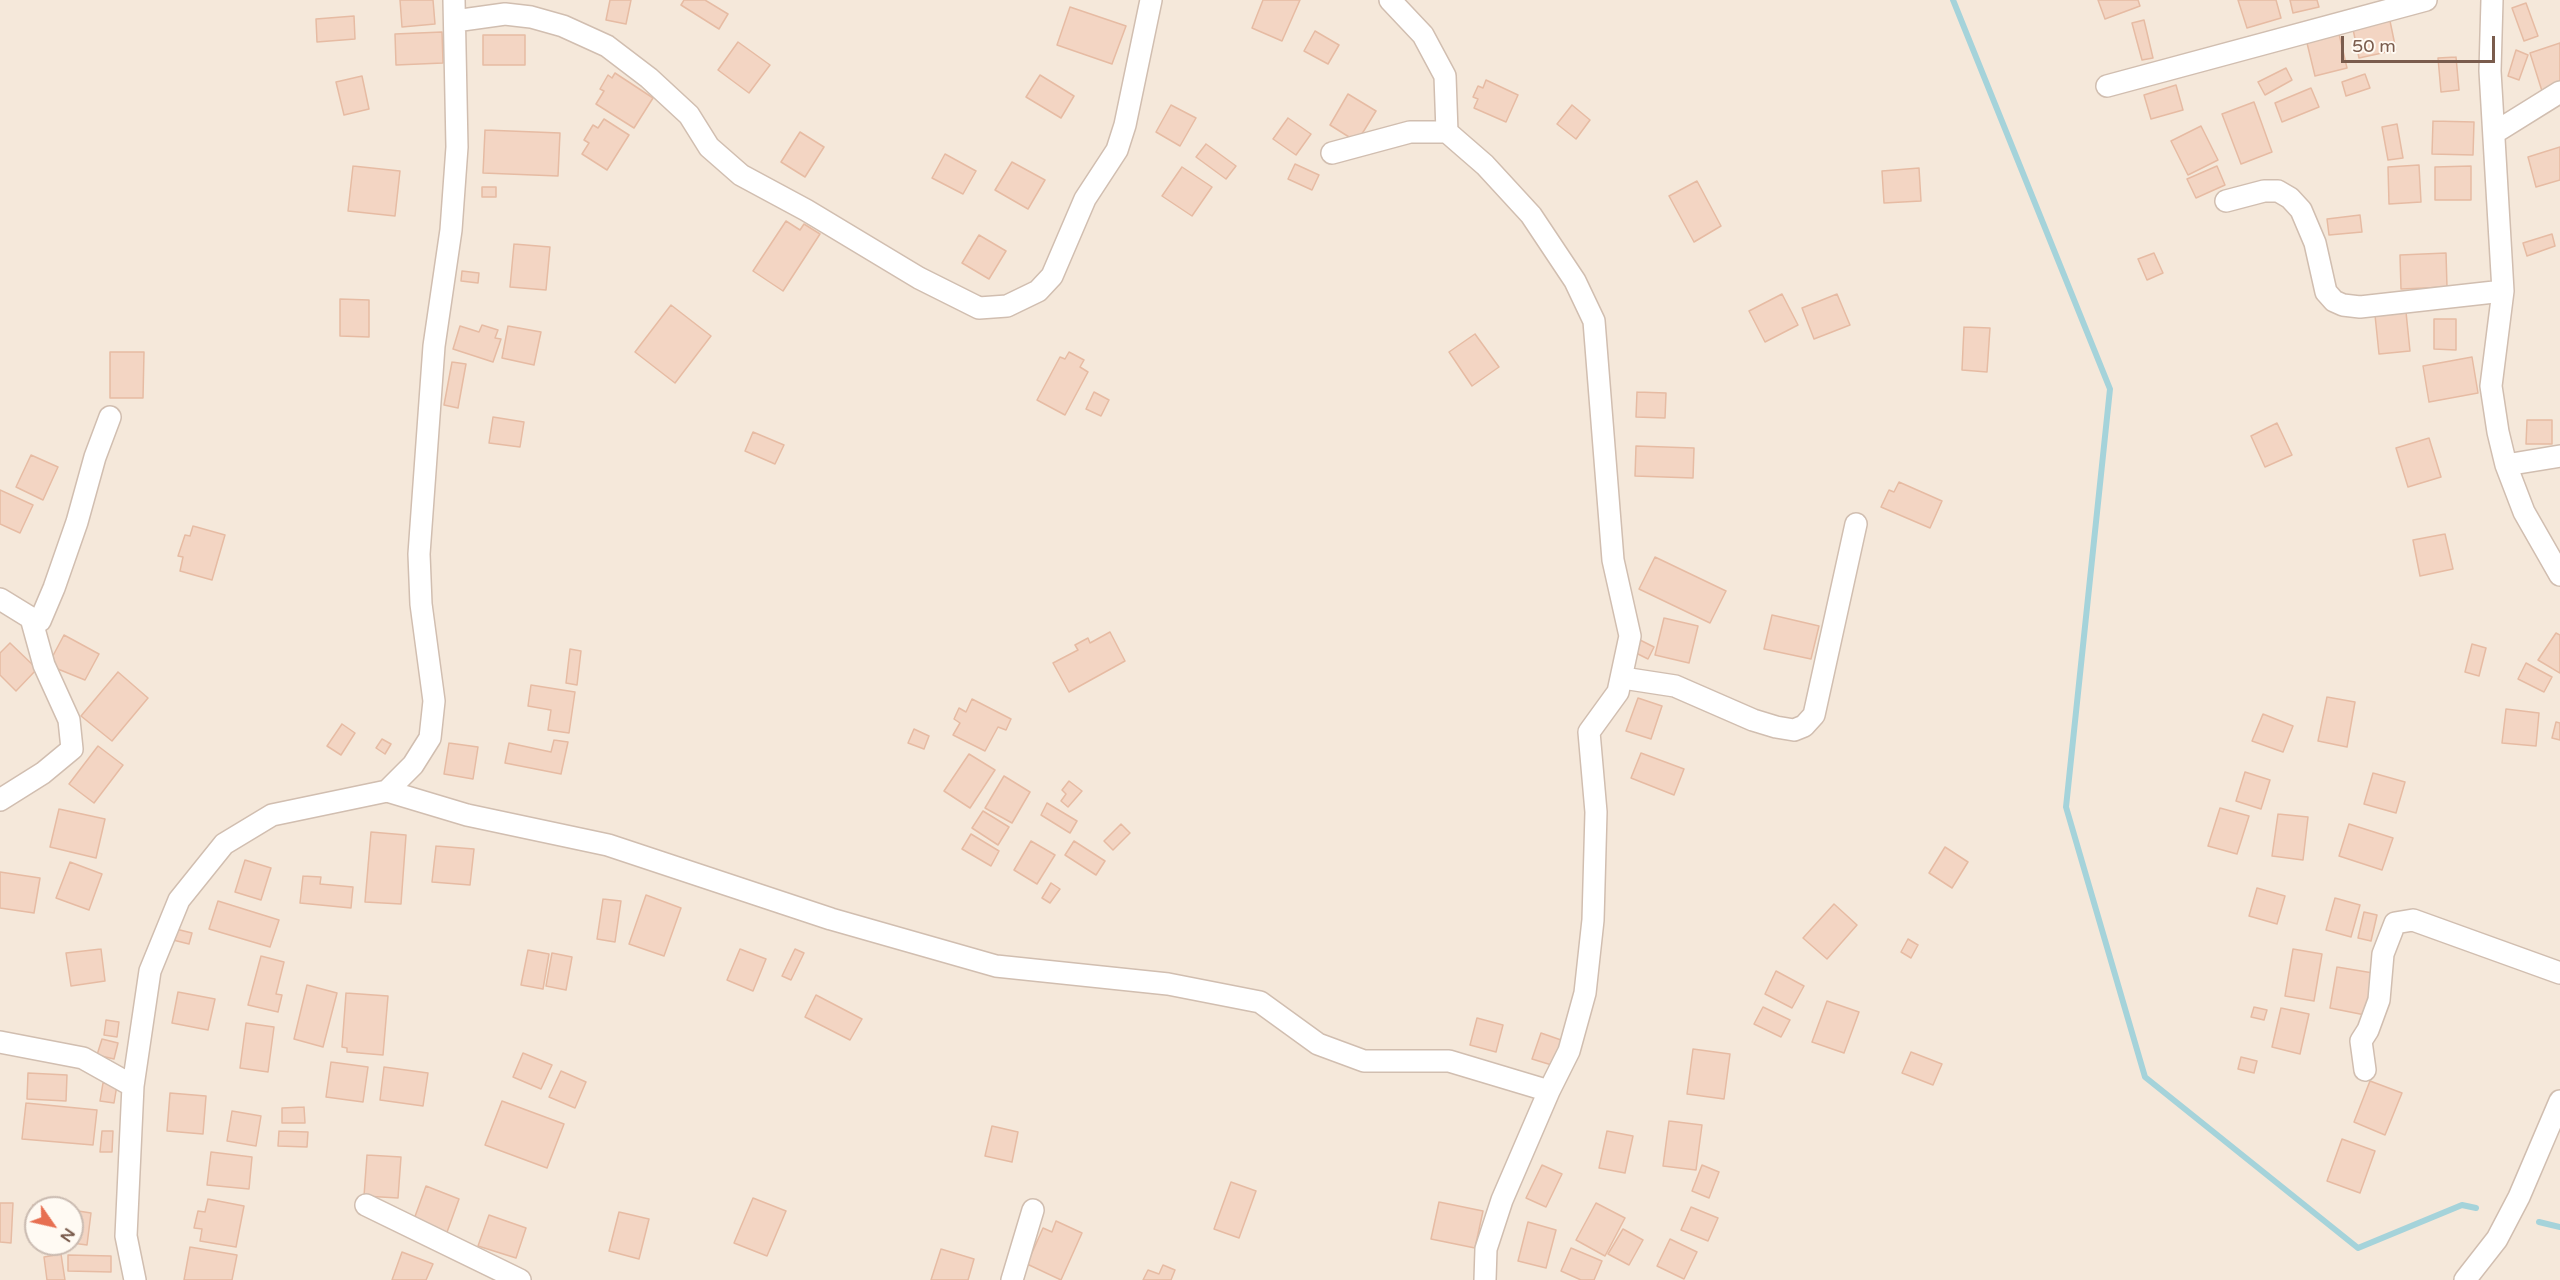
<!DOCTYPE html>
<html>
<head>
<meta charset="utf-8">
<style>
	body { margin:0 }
	#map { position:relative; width:2560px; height:1280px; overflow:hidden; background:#fdf6ec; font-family:"Varela Round",sans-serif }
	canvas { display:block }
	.north { position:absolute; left:24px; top:1196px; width:60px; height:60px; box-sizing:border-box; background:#fffaf3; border:2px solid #cabbb1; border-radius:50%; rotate:124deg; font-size:16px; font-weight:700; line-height:24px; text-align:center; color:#7a5c4d }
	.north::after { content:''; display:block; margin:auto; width:21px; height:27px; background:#e76f51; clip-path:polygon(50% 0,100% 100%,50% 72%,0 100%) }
	.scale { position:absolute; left:2341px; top:36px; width:154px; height:27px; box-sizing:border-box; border:3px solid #7a5c4d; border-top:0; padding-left:8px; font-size:18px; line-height:21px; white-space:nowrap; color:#7a5c4d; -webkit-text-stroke:4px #fffaf3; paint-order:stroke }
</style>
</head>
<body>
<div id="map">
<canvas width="2560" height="1280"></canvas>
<div class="north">N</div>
<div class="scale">50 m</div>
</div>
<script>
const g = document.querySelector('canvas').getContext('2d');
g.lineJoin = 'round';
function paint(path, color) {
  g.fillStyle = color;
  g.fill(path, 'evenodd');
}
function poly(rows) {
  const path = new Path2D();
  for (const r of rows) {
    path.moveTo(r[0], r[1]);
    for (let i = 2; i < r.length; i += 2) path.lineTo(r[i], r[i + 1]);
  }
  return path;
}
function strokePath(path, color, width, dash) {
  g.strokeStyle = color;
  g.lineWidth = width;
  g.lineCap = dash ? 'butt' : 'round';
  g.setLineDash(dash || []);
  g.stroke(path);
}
paint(poly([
	[0,0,2560,0,2560,1280,0,1280],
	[36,1208,72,1208,72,1244,36,1244]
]), '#f5e8da');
strokePath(poly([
	[1953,0,2110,389,2066,807,2145,1077,2358,1248,2462,1205,2476,1208],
	[2539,1222,2560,1227]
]), '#a5d3da', 6);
const building = poly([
	[400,0,433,0,435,24,402,27,400,0],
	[610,0,631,0,626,24,606,20,610,0],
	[684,0,705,0,728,14,719,29,681,5,684,0],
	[1263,0,1300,0,1282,41,1252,28,1263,0],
	[2098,0,2138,0,2140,6,2105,19,2098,0],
	[2238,0,2276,0,2281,18,2247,28,2238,0],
	[2290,0,2317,0,2319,7,2293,13,2290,0],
	[2526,3,2538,36,2524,41,2512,8,2526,3],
	[1070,7,1126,26,1112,64,1057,45,1070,7],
	[354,16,355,39,317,42,316,19,354,16],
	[2144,20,2153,58,2142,60,2132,23,2144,20],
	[2390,21,2396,50,2359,58,2353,29,2390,21],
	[1315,31,1339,45,1328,64,1304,51,1315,31],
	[442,32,443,63,396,65,395,34,442,32],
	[2339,34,2347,68,2315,76,2307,43,2339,34],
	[483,35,525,35,525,65,483,65,483,35],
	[738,42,770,65,749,93,718,70,738,42],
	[2560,43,2560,85,2542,91,2530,53,2560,43],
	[2516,50,2528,55,2519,80,2508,76,2516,50],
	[2456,57,2459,90,2441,92,2438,58,2456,57],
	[2286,68,2292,80,2265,95,2258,82,2286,68],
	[615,73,653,98,634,128,596,104,604,91,600,89,608,75,612,78,615,73],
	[2365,74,2370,88,2346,96,2342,82,2365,74],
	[1040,75,1074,96,1061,118,1026,97,1040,75],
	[362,76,369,109,344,115,336,82,362,76],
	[1486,80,1518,95,1506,122,1474,108,1478,99,1473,97,1478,86,1483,88,1486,80],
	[2176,85,2183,110,2151,119,2144,95,2176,85],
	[2311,88,2319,107,2282,122,2275,103,2311,88],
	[1348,94,1376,111,1357,142,1330,125,1348,94],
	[2254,102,2272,152,2241,164,2222,114,2254,102],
	[1171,105,1196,118,1180,146,1156,132,1171,105],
	[1572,105,1590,120,1576,139,1557,124,1572,105],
	[1288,118,1311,134,1296,155,1273,139,1288,118],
	[604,119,629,135,607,170,582,154,589,143,584,140,593,125,598,128,604,119],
	[2433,121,2474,122,2473,155,2432,154,2433,121],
	[2397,124,2403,158,2388,160,2382,127,2397,124],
	[2201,126,2218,160,2188,175,2171,141,2201,126],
	[485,130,560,133,558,176,483,173,485,130],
	[800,132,824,147,805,177,781,162,800,132],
	[1206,144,1236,166,1226,179,1196,157,1206,144],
	[2560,147,2560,180,2536,187,2528,157,2560,147],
	[945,154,976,171,963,194,932,178,945,154],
	[1012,162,1045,180,1028,209,995,190,1012,162],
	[1295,164,1319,175,1312,190,1288,179,1295,164],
	[2419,165,2421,202,2389,204,2388,167,2419,165],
	[353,166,400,171,395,216,348,211,353,166],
	[2217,166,2225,185,2196,198,2187,179,2217,166],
	[2471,166,2471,200,2435,200,2435,167,2471,166],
	[1182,167,1212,187,1192,216,1162,196,1182,167],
	[1919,168,1921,201,1884,203,1882,171,1919,168],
	[1697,181,1721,226,1694,242,1669,196,1697,181],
	[482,187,496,187,496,197,482,197,482,187],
	[2360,215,2362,232,2329,235,2327,219,2360,215],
	[786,221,800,230,804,224,820,234,783,291,753,271,786,221],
	[2552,234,2555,246,2527,256,2523,243,2552,234],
	[979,235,1006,251,989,279,962,263,979,235],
	[514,244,550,247,546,290,510,287,514,244],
	[2154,253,2163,273,2147,280,2138,259,2154,253],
	[2446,253,2447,287,2401,289,2400,255,2446,253],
	[462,271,479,273,478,283,461,281,462,271],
	[1782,294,1798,325,1765,342,1749,311,1782,294],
	[1837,294,1850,325,1814,339,1802,308,1837,294],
	[340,299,369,300,369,337,340,336,340,299],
	[671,305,711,336,675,383,635,352,671,305],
	[2406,312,2410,351,2379,354,2375,315,2406,312],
	[2434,319,2456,319,2456,350,2434,349,2434,319],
	[482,325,498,330,495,338,501,339,493,362,453,349,460,326,479,332,482,325],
	[508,326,541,332,534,365,502,358,508,326],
	[1964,327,1990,328,1987,372,1962,370,1964,327],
	[1475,334,1499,367,1472,386,1449,352,1475,334],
	[110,352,144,352,143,398,110,398,110,352],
	[1069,352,1084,360,1080,367,1088,372,1065,415,1037,400,1060,357,1065,359,1069,352],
	[2472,357,2478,393,2429,402,2423,366,2472,357],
	[452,362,466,364,458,408,444,405,452,362],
	[1094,392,1109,400,1101,416,1086,409,1094,392],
	[1637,392,1666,393,1665,418,1636,417,1637,392],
	[493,417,524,422,520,447,489,443,493,417],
	[2527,420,2552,420,2552,444,2526,444,2527,420],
	[2277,423,2292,455,2265,467,2251,436,2277,423],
	[753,432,784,445,775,464,745,451,753,432],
	[2429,438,2441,477,2408,487,2396,448,2429,438],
	[1636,446,1694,448,1693,478,1635,476,1636,446],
	[31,455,58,467,43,500,16,487,31,455],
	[1899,482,1942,501,1930,528,1881,507,1889,490,1894,492,1899,482],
	[0,490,33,505,20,533,0,524,0,490],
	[193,526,225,535,212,580,180,571,183,557,178,556,185,535,190,536,193,526],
	[2445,534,2453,569,2420,576,2413,540,2445,534],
	[1655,557,1726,591,1710,623,1639,589,1655,557],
	[1772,615,1819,626,1811,659,1764,649,1772,615],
	[1664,618,1698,626,1689,663,1655,655,1664,618],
	[1110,632,1125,661,1069,692,1053,663,1078,650,1075,645,1088,638,1090,643,1110,632],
	[2556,633,2560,635,2560,673,2538,660,2556,633],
	[64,635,99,654,85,680,48,665,64,635],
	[1638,639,1654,647,1648,659,1632,651,1638,639],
	[10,643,37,669,16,691,0,675,0,653,10,643],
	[2472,644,2486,648,2479,676,2465,672,2472,644],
	[570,649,581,651,577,685,566,683,570,649],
	[2526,663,2552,677,2544,692,2518,679,2526,663],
	[118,672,148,698,112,741,81,716,118,672],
	[531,685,575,692,569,733,548,730,551,710,528,706,531,685],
	[2327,697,2355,702,2347,747,2318,741,2327,697],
	[1638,698,1662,706,1651,739,1626,731,1638,698],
	[972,699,1011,719,1006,730,998,727,985,751,953,735,960,723,954,719,959,708,966,712,972,699],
	[2506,709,2539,713,2536,746,2502,743,2506,709],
	[2263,714,2293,726,2283,752,2252,741,2263,714],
	[2556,722,2560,723,2560,740,2552,738,2556,722],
	[342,724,355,733,341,755,327,746,342,724],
	[914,729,929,736,924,749,908,743,914,729],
	[382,739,391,744,385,754,376,748,382,739],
	[554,740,568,742,561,774,505,763,509,743,551,752,554,740],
	[449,743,478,747,473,779,444,774,449,743],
	[98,746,123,765,94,803,69,784,98,746],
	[1641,753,1684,769,1674,795,1631,778,1641,753],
	[969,754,995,770,970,808,944,791,969,754],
	[2245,772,2270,780,2261,809,2236,801,2245,772],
	[2373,773,2405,782,2396,813,2364,804,2373,773],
	[1004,776,1030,792,1012,823,985,808,1004,776],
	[1069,781,1082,791,1068,807,1061,801,1066,794,1062,790,1069,781],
	[1047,803,1077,821,1070,833,1041,815,1047,803],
	[2220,808,2249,816,2237,854,2208,846,2220,808],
	[59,809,105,819,96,858,50,847,59,809],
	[983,811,1009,827,998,845,972,828,983,811],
	[2278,814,2308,817,2303,860,2272,856,2278,814],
	[1121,824,1130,833,1113,850,1104,841,1121,824],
	[2349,824,2393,838,2382,870,2339,856,2349,824],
	[371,832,406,835,401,904,365,902,371,832],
	[971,834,999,851,991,866,962,849,971,834],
	[1031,841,1055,855,1037,884,1014,870,1031,841],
	[1074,841,1105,861,1096,875,1065,855,1074,841],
	[436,846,474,849,470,885,432,882,436,846],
	[1945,847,1968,862,1952,888,1929,873,1945,847],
	[245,860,271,868,261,900,235,892,245,860],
	[70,862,102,874,89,910,56,898,70,862],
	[0,872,40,878,34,913,0,908,0,872],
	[303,876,321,877,320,884,353,887,351,908,300,903,303,876],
	[1051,883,1060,889,1050,903,1042,898,1051,883],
	[2257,888,2285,896,2277,924,2249,916,2257,888],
	[646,895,681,908,664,956,629,944,646,895],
	[2335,898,2360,905,2351,937,2326,930,2335,898],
	[603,899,621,901,615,942,597,939,603,899],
	[218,901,279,920,270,947,209,929,218,901],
	[1834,904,1857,925,1827,959,1803,938,1834,904],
	[2364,912,2377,915,2371,941,2358,938,2364,912],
	[176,929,192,933,189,944,173,940,176,929],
	[1908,939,1918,945,1911,958,1901,952,1908,939],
	[101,949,105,981,71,986,66,953,101,949],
	[740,949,766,959,753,991,727,980,740,949],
	[795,949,804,953,791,980,782,976,795,949],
	[2293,949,2322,954,2314,1001,2285,996,2293,949],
	[528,950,549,954,543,989,521,985,528,950],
	[552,953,572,957,566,990,546,986,552,953],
	[261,956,284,962,276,994,282,995,278,1012,248,1005,261,956],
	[2337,967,2373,973,2365,1015,2330,1008,2337,967],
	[1776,971,1804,986,1792,1008,1765,994,1776,971],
	[307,985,337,993,323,1047,294,1039,307,985],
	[178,992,215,999,208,1030,172,1023,178,992],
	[346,993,388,996,383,1055,347,1052,347,1048,342,1047,346,993],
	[816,995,862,1019,850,1040,805,1017,816,995],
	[1827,1001,1859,1012,1844,1053,1812,1042,1827,1001],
	[1763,1007,1790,1020,1781,1037,1754,1024,1763,1007],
	[2254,1007,2267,1010,2264,1020,2251,1017,2254,1007],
	[2281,1008,2309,1014,2300,1054,2272,1047,2281,1008],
	[1477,1018,1503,1025,1496,1052,1470,1045,1477,1018],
	[106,1020,119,1022,117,1037,104,1035,106,1020],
	[246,1023,274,1027,268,1072,240,1068,246,1023],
	[1541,1033,1564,1041,1555,1066,1532,1059,1541,1033],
	[102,1039,118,1043,114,1059,97,1055,102,1039],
	[1693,1049,1730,1054,1724,1099,1687,1094,1693,1049],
	[1911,1052,1942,1064,1933,1085,1902,1073,1911,1052],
	[523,1053,552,1065,541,1089,513,1077,523,1053],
	[2241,1057,2257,1061,2254,1073,2238,1069,2241,1057],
	[331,1062,368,1067,363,1102,326,1097,331,1062],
	[384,1067,428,1073,423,1106,380,1100,384,1067],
	[561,1071,586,1082,575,1108,549,1097,561,1071],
	[28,1073,67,1075,66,1101,27,1099,28,1073],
	[2370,1081,2402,1093,2385,1135,2354,1122,2370,1081],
	[103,1083,117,1085,114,1103,100,1101,103,1083],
	[170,1093,206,1096,203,1134,167,1131,170,1093],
	[502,1101,564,1124,547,1168,485,1145,502,1101],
	[26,1103,97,1110,93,1145,22,1139,26,1103],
	[304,1107,305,1123,282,1123,282,1108,304,1107],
	[232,1111,261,1116,256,1146,227,1141,232,1111],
	[1669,1121,1702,1125,1696,1170,1663,1166,1669,1121],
	[992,1126,1018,1132,1012,1162,985,1156,992,1126],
	[102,1131,113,1131,112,1152,100,1152,102,1131],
	[279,1131,308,1132,307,1147,278,1146,279,1131],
	[1607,1131,1633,1136,1625,1173,1599,1168,1607,1131],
	[2342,1139,2375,1151,2360,1193,2327,1181,2342,1139],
	[211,1152,252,1157,249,1189,207,1185,211,1152],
	[367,1155,401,1157,398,1198,364,1196,367,1155],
	[1542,1165,1562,1174,1546,1207,1526,1198,1542,1165],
	[1702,1165,1719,1172,1709,1198,1692,1191,1702,1165],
	[1231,1182,1256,1191,1239,1238,1214,1229,1231,1182],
	[426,1186,459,1199,446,1235,413,1222,426,1186],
	[753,1198,786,1211,767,1256,734,1243,753,1198],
	[208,1199,244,1206,236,1247,200,1241,202,1229,194,1228,198,1211,205,1212,208,1199],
	[1439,1202,1483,1211,1475,1248,1431,1239,1439,1202],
	[0,1203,13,1203,11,1243,0,1242,0,1203],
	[1596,1203,1625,1218,1605,1256,1576,1240,1596,1203],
	[33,1205,55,1208,36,1208,36,1239,29,1238,33,1205],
	[1691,1207,1718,1218,1708,1241,1681,1230,1691,1207],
	[72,1210,91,1213,87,1245,72,1243,72,1210],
	[619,1212,649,1219,639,1259,609,1251,619,1212],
	[489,1215,526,1228,516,1258,478,1246,489,1215],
	[1056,1221,1082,1233,1061,1280,1027,1264,1043,1228,1052,1232,1056,1221],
	[1528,1222,1556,1230,1546,1268,1518,1261,1528,1222],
	[1623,1229,1643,1240,1629,1265,1608,1254,1623,1229],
	[1670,1239,1697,1252,1684,1279,1657,1266,1670,1239],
	[190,1247,237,1255,232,1280,184,1280,190,1247],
	[1571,1248,1602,1261,1594,1280,1581,1280,1561,1271,1571,1248],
	[941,1249,974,1259,968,1280,931,1280,941,1249],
	[402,1252,433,1264,426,1280,392,1280,402,1252],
	[61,1254,65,1280,47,1280,44,1257,61,1254],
	[68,1255,111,1256,111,1272,68,1271,68,1255],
	[1163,1265,1175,1270,1171,1280,1143,1280,1148,1270,1159,1274,1163,1265]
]);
paint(building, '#f3d5c3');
strokePath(building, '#e6bba3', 1.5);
const street = poly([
	[1390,0,1423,35,1445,76,1447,132,1485,165,1531,215,1575,281,1594,321,1613,560,1630,636,1618,692,1589,732,1596,812,1593,920,1585,993,1569,1051,1549,1091,1502,1200,1486,1249,1485,1280],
	[2492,0,2490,71,2503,291,2491,386,2498,432,2506,465,2524,512,2560,575],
	[455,21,505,14,531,17,563,26,607,46,649,78,689,115,709,147,741,175,806,210,919,278,979,308,1007,306,1038,291,1052,276,1085,199,1117,150,1125,125,1151,0],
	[2107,86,2426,0],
	[2494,133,2560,92],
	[1332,153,1410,132,1447,132],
	[2226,201,2264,191,2278,191,2290,198,2301,210,2315,243,2326,292,2334,301,2343,305,2360,307,2503,291],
	[2506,465,2560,456],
	[0,599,31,618,44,665,69,720,72,749,43,773,0,800],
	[31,618,40,621,54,588,77,522,95,457,110,417],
	[1623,678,1675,686,1753,720,1776,727,1794,730,1804,726,1814,715,1856,524],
	[387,791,413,765,430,738,434,701,421,604,419,554,434,346,451,230,457,147,454,0],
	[0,1042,83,1058,133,1086],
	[2365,1070,2361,1041,2368,1030,2379,1000,2383,954,2395,923,2413,920,2560,973],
	[366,1205,520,1280],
	[135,1280,126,1236,133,1086,150,971,179,900,224,844,272,815,387,791,467,815,608,845,831,919,996,966,1168,984,1260,1002,1318,1044,1364,1061,1449,1061,1549,1091],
	[1012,1280,1033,1210],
	[2465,1280,2497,1239,2519,1197,2560,1101]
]);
strokePath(street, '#d1beb0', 24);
strokePath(street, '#fff', 21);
</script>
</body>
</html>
